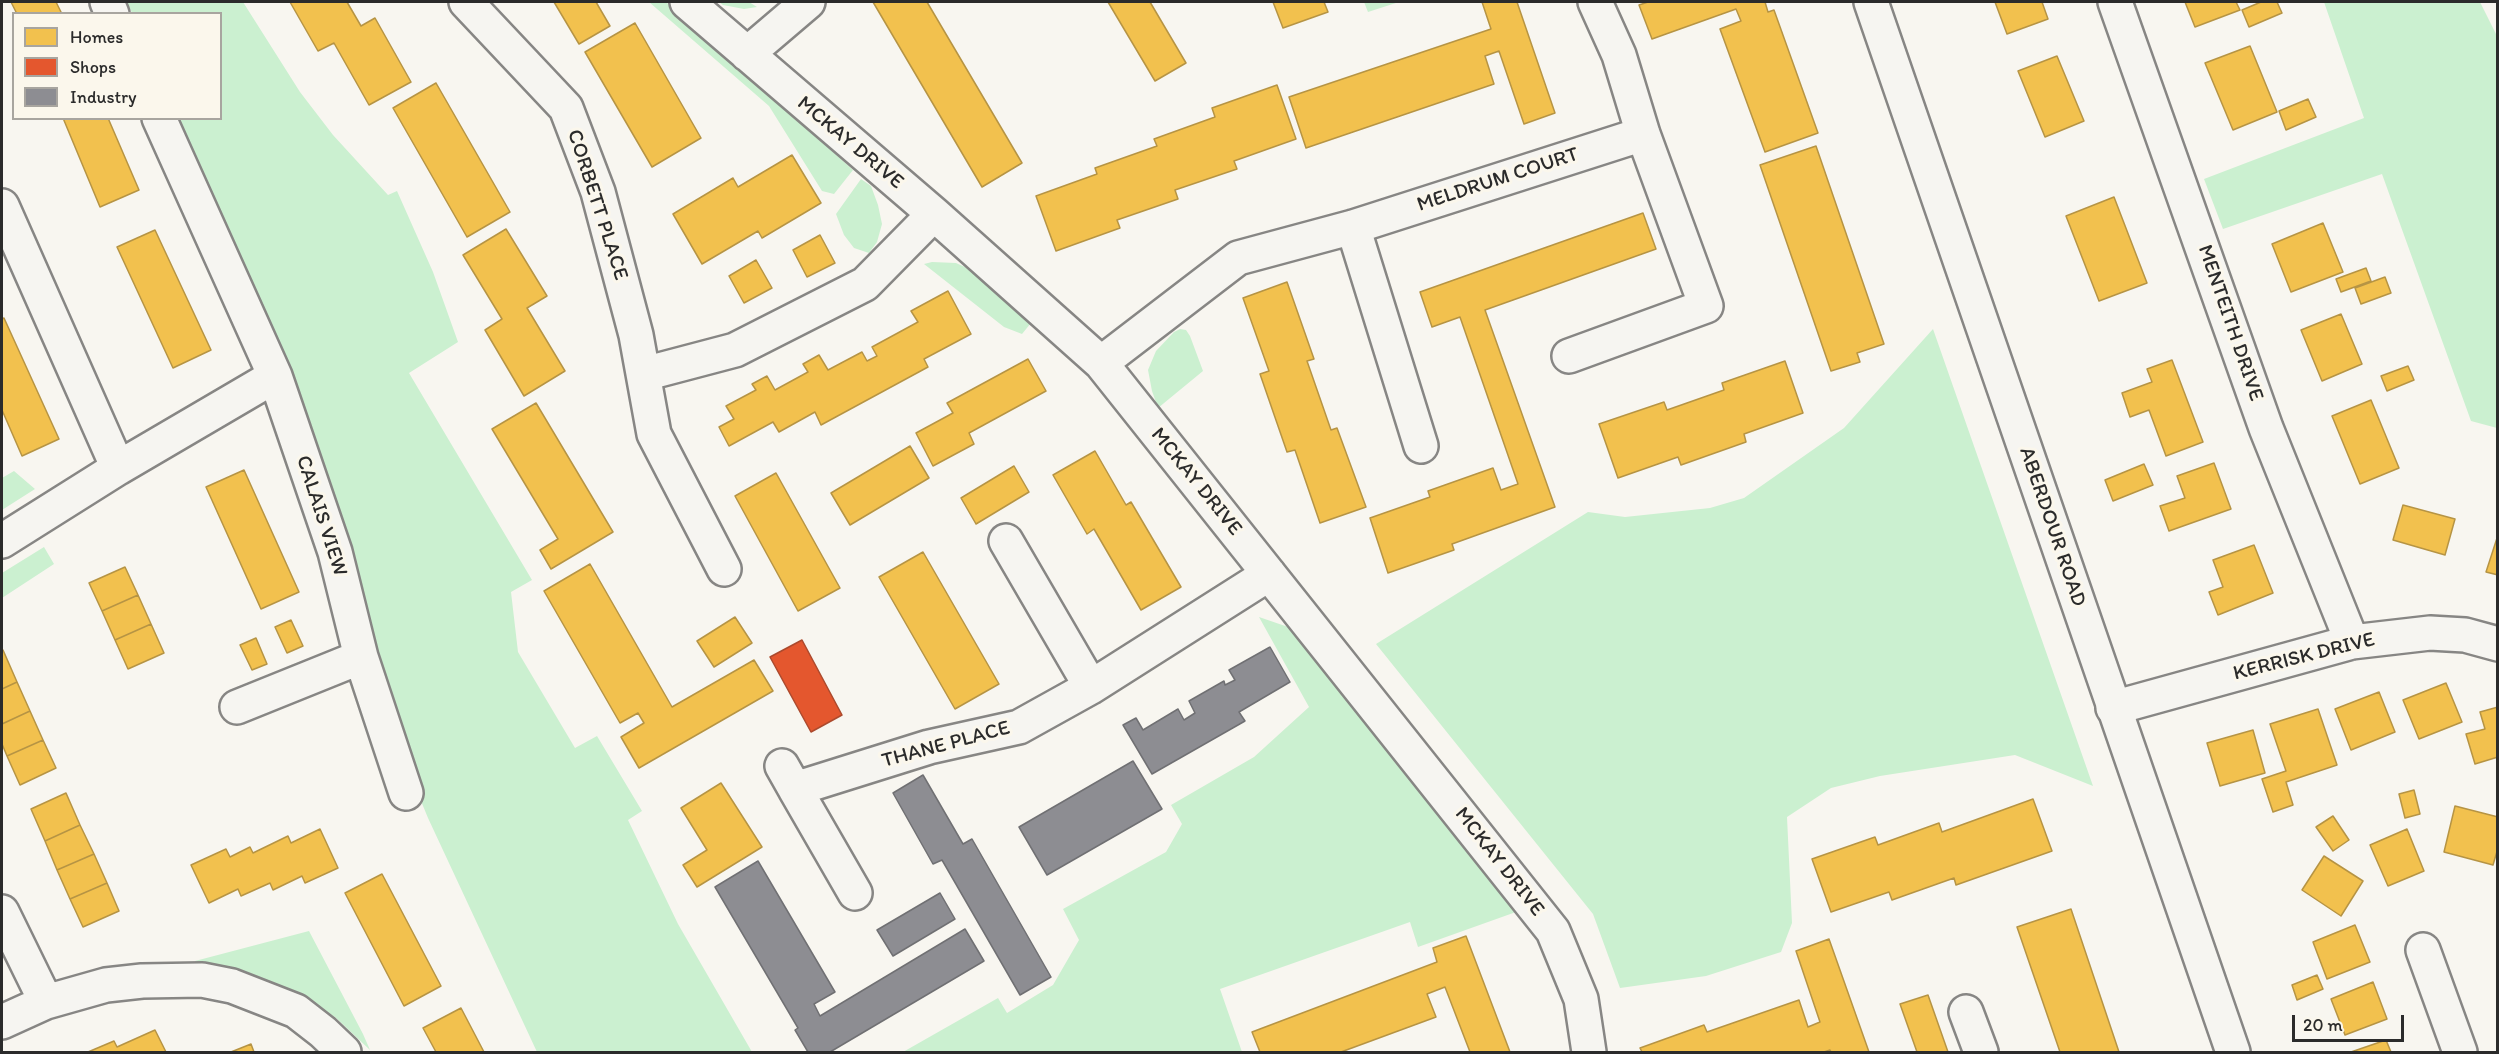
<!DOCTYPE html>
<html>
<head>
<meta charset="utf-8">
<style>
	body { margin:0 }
	#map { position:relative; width:2499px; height:1054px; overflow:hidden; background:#f8f6f0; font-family:Itim,sans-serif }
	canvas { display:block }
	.frame { position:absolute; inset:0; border:3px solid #2b2b2b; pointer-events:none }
	.legend { position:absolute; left:12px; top:12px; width:210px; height:108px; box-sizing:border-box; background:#fbf7ec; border:2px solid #a8a59f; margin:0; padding:8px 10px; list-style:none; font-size:18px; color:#2b2b2b }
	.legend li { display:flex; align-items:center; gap:12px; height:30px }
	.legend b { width:30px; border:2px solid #a8a59f }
	.scale { position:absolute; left:2292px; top:1015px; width:112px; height:27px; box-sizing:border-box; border:3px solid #2b2b2b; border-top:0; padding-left:8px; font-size:18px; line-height:21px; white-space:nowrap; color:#2b2b2b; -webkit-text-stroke:4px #fbf7ec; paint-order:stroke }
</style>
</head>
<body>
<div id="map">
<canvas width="2499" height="1054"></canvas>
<div class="frame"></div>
<ul class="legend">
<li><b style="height:16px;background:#f2c14e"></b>Homes</li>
<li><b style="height:16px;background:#e4572e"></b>Shops</li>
<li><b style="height:16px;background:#8d8d92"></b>Industry</li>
</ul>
<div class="scale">20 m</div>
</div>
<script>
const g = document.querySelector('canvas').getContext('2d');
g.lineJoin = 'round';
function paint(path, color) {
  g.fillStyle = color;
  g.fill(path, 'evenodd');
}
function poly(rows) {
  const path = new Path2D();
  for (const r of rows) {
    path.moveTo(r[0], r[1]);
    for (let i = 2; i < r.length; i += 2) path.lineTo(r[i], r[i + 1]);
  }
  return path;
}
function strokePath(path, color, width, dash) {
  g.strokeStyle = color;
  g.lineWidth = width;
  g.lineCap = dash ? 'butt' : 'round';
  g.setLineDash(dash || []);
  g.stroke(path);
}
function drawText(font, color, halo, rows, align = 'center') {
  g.font = font + ' Itim,sans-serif';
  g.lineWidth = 6;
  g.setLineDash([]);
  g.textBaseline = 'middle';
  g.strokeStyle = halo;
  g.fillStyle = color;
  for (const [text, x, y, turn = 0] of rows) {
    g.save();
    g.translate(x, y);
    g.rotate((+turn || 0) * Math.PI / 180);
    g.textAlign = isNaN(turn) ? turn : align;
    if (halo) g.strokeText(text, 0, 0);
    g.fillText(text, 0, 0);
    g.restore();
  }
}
paint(poly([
	[127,2,243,2,300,92,333,135,388,195,397,191,433,272,458,342,409,373,532,580,511,592,518,652,575,748,597,736,642,811,628,820,678,924,752,1052,537,1052,428,818,395,738,270,328,178,119,220,118,220,14,132,13],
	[649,2,666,2,853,170,834,194,822,191,769,106],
	[719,2,749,2,757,7,744,9,723,5],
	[1364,2,1399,2,1368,12],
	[2324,2,2480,2,2497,36,2497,428,2471,421,2382,174,2223,229,2204,179,2364,118],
	[861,179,871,186,878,205,882,224,877,242,869,253,854,248,844,235,836,214],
	[932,262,956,263,967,268,1031,323,1022,334,1004,327,924,264],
	[1180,329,1186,330,1190,336,1203,371,1158,408,1152,391,1148,370,1156,351,1174,332],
	[1933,329,2093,786,2015,755,1880,776,1831,788,1787,817,1792,923,1781,952,1706,976,1620,988,1593,914,1376,644,1588,512,1625,517,1710,508,1744,498,1844,428],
	[14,471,35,489,2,510,2,478],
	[44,547,54,564,2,598,2,573],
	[1259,617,1291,628,1516,912,1418,947,1410,922,1220,989,1242,1052,903,1052,998,998,1007,1013,1053,985,1079,940,1063,909,1166,852,1182,824,1171,805,1254,757,1309,707],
	[309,931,363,1034,370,1050,335,1017,307,1000,197,968,195,961]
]), '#cbf0d0');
const homes = poly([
	[11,2,56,2,62,14,17,14,11,2],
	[290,2,347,2,361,26,375,18,411,82,369,105,334,43,318,51,290,2],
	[554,2,596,2,610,26,579,44,554,2],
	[873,2,927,2,1022,163,982,187,873,2],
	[1108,2,1150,2,1186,63,1155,81,1108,2],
	[1273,2,1324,2,1328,12,1283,28,1273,2],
	[1482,2,1517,2,1555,113,1524,124,1499,51,1485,56,1494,84,1306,148,1289,97,1491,29,1482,2],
	[1648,2,1765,2,1768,12,1774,10,1818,133,1765,152,1720,29,1741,21,1736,9,1652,39,1639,5,1648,2],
	[1995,2,2042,2,2048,19,2007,34,1995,2],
	[2185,2,2236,2,2240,10,2195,27,2185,2],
	[2261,2,2277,2,2282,13,2249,27,2242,10,2261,2],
	[635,23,701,138,652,167,585,52,635,23],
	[2250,46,2277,112,2233,130,2205,63,2250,46],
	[2057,56,2084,121,2045,137,2018,71,2057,56],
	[436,83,510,212,467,237,393,108,436,83],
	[1277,85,1296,139,1234,161,1237,169,1175,190,1178,199,1117,220,1120,228,1056,251,1036,196,1097,174,1095,168,1157,146,1154,139,1215,117,1212,108,1277,85],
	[2308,99,2316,117,2286,130,2279,111,2308,99],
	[63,118,108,118,139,190,100,207,63,118],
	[1816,146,1884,344,1857,353,1860,362,1831,371,1760,165,1816,146],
	[792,155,821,203,762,238,758,231,702,264,673,214,733,178,738,187,792,155],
	[2114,197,2147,283,2099,301,2066,216,2114,197],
	[1643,213,1656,249,1485,310,1555,507,1452,544,1454,550,1388,573,1370,518,1430,497,1428,491,1493,468,1501,490,1518,484,1460,317,1432,327,1420,292,1643,213],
	[2323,223,2343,272,2291,292,2272,244,2323,223],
	[506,229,547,296,527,308,565,371,524,396,485,330,502,319,463,255,506,229],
	[155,230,211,350,173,368,117,247,155,230],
	[820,235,835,263,807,277,793,250,820,235],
	[756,260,772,288,744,303,729,276,756,260],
	[2366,268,2371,281,2341,292,2336,279,2366,268],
	[2385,277,2391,293,2361,304,2355,288,2385,277],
	[1287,282,1314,359,1307,361,1331,430,1337,428,1366,507,1320,523,1295,450,1287,452,1260,374,1269,371,1243,298,1287,282],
	[948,291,971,334,924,359,928,367,821,425,815,412,779,432,773,422,729,446,719,427,734,419,726,406,756,390,752,384,767,376,775,390,808,372,803,364,819,355,828,370,862,352,867,361,877,356,872,347,918,322,911,311,948,291],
	[2341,314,2362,364,2322,381,2301,330,2341,314],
	[4,318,59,439,22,456,2,410,2,319,4,318],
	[1028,359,1046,391,969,433,974,444,933,466,916,433,953,413,947,403,1028,359],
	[2172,360,2203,442,2166,456,2149,410,2130,417,2122,393,2152,382,2147,369,2172,360],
	[1785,361,1803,413,1744,434,1746,442,1681,465,1678,457,1618,478,1599,424,1664,402,1667,410,1724,390,1722,383,1785,361],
	[2408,366,2414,380,2387,391,2381,376,2408,366],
	[2371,400,2399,468,2360,484,2332,416,2371,400],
	[536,403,613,532,551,569,540,550,558,539,492,429,536,403],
	[910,446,929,478,850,525,831,493,910,446],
	[1095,451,1126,505,1131,502,1181,587,1141,610,1094,529,1087,534,1053,475,1095,451],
	[2214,463,2231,509,2169,531,2160,506,2185,498,2177,476,2214,463],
	[2144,464,2153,485,2113,501,2105,480,2144,464],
	[1014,466,1029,492,976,524,961,498,1014,466],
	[244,470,299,592,261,609,206,487,244,470],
	[776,473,840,588,798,611,735,496,776,473],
	[2403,505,2455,519,2445,555,2393,540,2403,505],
	[2498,535,2498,575,2486,572,2498,535],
	[2254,545,2273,593,2218,615,2209,592,2223,587,2213,560,2254,545],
	[923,552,999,684,955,709,879,577,923,552],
	[590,564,672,707,754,660,773,691,639,768,621,737,644,723,638,713,620,723,544,591,590,564],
	[125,567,138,595,102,611,89,583,125,567],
	[138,595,151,624,115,640,102,611,138,595],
	[735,617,752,643,714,667,697,641,735,617],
	[291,620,303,646,287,653,275,627,291,620],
	[151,624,164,653,128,669,115,640,151,624],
	[256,638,267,664,252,670,240,645,256,638],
	[3,650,17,682,2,689,2,651,3,650],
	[17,682,30,711,2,724,2,689,17,682],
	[2446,683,2462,722,2419,739,2403,700,2446,683],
	[2379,692,2395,732,2351,750,2335,709,2379,692],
	[2498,707,2498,757,2475,764,2466,734,2485,729,2480,712,2498,707],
	[2318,709,2337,765,2286,782,2293,805,2273,812,2262,779,2286,771,2270,724,2318,709],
	[30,711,43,740,7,756,2,744,2,724,30,711],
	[2253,730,2265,773,2220,786,2207,743,2253,730],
	[43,740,56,768,20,785,7,756,43,740],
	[721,783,762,847,697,887,683,865,707,850,681,808,721,783],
	[2414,790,2420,814,2405,818,2399,794,2414,790],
	[66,793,80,825,45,841,31,809,66,793],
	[2033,799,2052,851,1956,885,1954,878,1892,900,1889,892,1831,912,1812,859,1875,837,1878,845,1939,823,1942,832,2033,799],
	[2455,806,2498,817,2498,848,2493,865,2444,852,2455,806],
	[2333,816,2349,840,2333,851,2316,827,2333,816],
	[80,825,94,854,57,870,45,841,80,825],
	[320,829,338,868,305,883,302,876,273,890,270,883,241,896,238,889,209,903,191,865,226,849,230,857,250,847,253,853,288,836,291,843,320,829],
	[2407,829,2424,871,2388,886,2370,845,2407,829],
	[94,854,107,883,70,899,57,870,94,854],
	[2324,856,2363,881,2341,916,2302,890,2324,856],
	[382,874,441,986,404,1006,345,893,382,874],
	[107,883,119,911,83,927,70,899,107,883],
	[2071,909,2119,1052,2060,1052,2017,927,2071,909],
	[2355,925,2370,962,2327,979,2313,942,2355,925],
	[1466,936,1510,1052,1470,1052,1445,987,1427,994,1436,1017,1341,1052,1260,1052,1252,1032,1437,962,1433,948,1466,936],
	[1829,939,1869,1052,1831,1052,1830,1050,1824,1052,1642,1052,1640,1048,1704,1025,1707,1032,1799,1000,1808,1027,1820,1022,1796,951,1829,939],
	[2317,975,2323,989,2297,1000,2292,985,2317,975],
	[2373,982,2387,1019,2345,1035,2331,999,2373,982],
	[1928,995,1948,1052,1917,1052,1900,1004,1928,995],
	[461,1008,484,1052,436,1052,423,1028,461,1008],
	[155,1030,166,1052,88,1052,114,1041,117,1047,155,1030],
	[2386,1040,2391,1052,2351,1052,2386,1040],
	[251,1044,254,1052,231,1052,251,1044]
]);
paint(homes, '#f2c14e');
strokePath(homes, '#b69444', 1.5);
const shops = poly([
	[802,640,842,715,811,732,770,657,802,640]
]);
paint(shops, '#e4572e');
strokePath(shops, '#ac4a2d', 1.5);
const industry = poly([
	[1270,647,1290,682,1239,712,1245,721,1152,774,1123,725,1136,718,1143,730,1178,709,1184,720,1195,713,1189,701,1224,681,1225,685,1235,680,1229,670,1270,647],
	[1133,761,1162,809,1047,875,1019,827,1133,761],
	[923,775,963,844,972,839,1051,977,1020,995,942,860,933,864,893,793,923,775],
	[758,861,835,992,814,1004,820,1016,965,929,984,961,830,1052,808,1052,795,1030,798,1028,715,887,758,861],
	[940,893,955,919,893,956,877,930,940,893]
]);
paint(industry, '#8d8d92');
strokePath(industry, '#707073', 1.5);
const minor = poly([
	[107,2,112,14],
	[466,2,566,108,598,192,636,335,654,434,724,569],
	[687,2,934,214,1101,363,1553,931,1581,999,1589,1052],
	[2115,2,2266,428,2352,642],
	[747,54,808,2],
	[159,118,275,376,335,552,361,657,406,793],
	[2,206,118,468],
	[1353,227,1421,446],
	[1569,356,1706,306,1643,134,1619,55,1595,2],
	[1101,363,1238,258,1353,227,1643,134],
	[644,374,735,350,865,284,934,214],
	[2,541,118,468,275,376],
	[1006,541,1091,687],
	[237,707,361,657],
	[2113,708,2352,642,2430,633,2465,635,2498,644],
	[782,766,795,789,929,747,1019,727,1091,687,1269,574],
	[795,789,855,893],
	[2,912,46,1002],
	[2423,950,2460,1052],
	[1966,1012,1981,1052],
	[2,1022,46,1002,106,985,142,981,202,980,232,986,296,1011,323,1032,344,1052]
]);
const secondary = poly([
	[1871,2,2233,1052]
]);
strokePath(minor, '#878684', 38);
strokePath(secondary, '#878684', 38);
strokePath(minor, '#f6f5f1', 33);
strokePath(secondary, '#f6f5f1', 33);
drawText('21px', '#2b2b2b', '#fbf7ec', [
	["MCKAY DRIVE",850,143,40],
	["MELDRUM COURT",1498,180,-18],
	["CORBETT PLACE",597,205,72],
	["MENTEITH DRIVE",2230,323,71],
	["MCKAY DRIVE",1196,482,51],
	["CALAIS VIEW",321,516,72],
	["ABERDOUR ROAD",2052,527,71],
	["KERRISK DRIVE",2304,657,-14],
	["THANE PLACE",946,745,-15],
	["MCKAY DRIVE",1499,862,52]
]);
</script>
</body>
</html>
